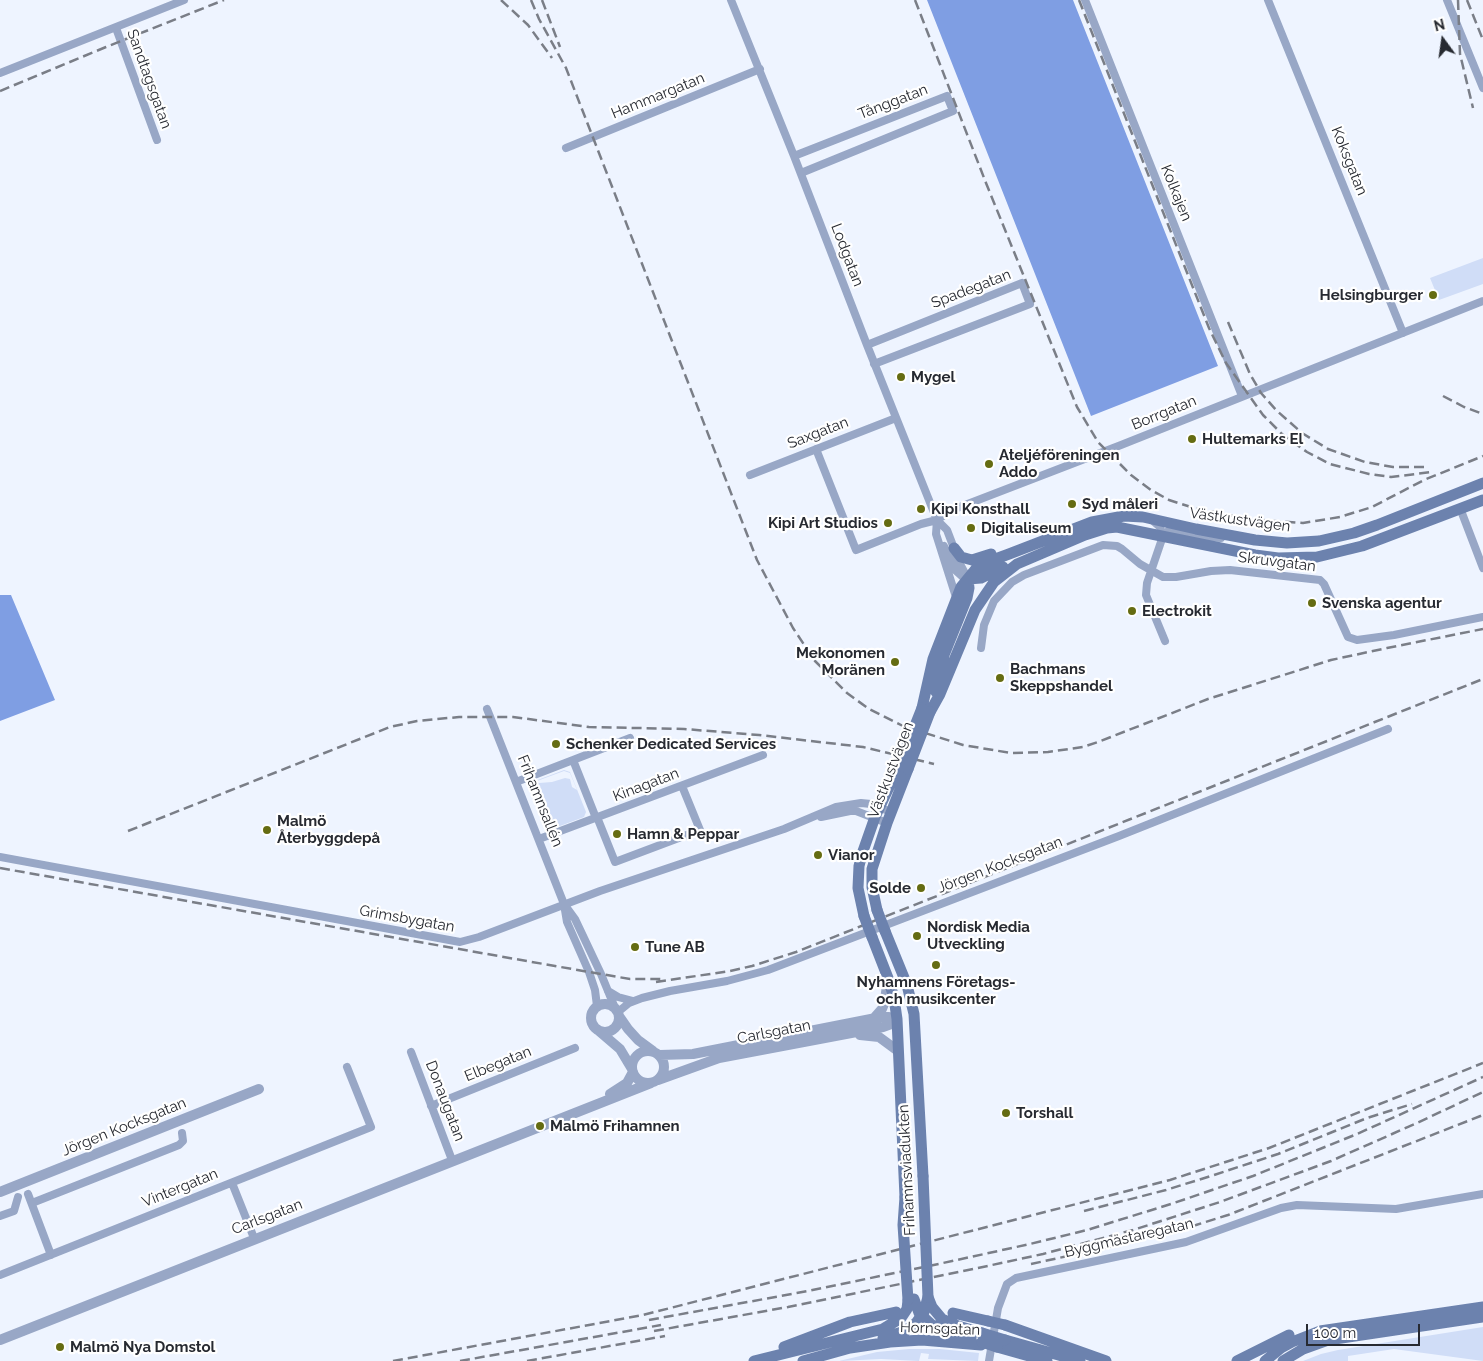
<!DOCTYPE html>
<html>
<head>
<meta charset="utf-8">
<style>
	body { margin:0 }
	#map { position:relative; width:1483px; height:1361px; overflow:hidden; background:#eef4ff; font-family:Raleway,sans-serif }
	canvas { display:block }
	.north { position:absolute; left:1418px; top:15px; width:50px; height:50px; -webkit-text-stroke:4px #fff; paint-order:stroke; rotate:346deg; font-size:14px; font-weight:700; line-height:20px; text-align:center; color:#272a31 }
	.north::after { content:''; display:block; margin:auto; width:18px; height:22px; background:#272a31; clip-path:polygon(50% 0,100% 100%,50% 72%,0 100%) }
	.scale { position:absolute; left:1306px; top:1324px; width:114px; height:22px; box-sizing:border-box; border:2px solid #272a31; border-top:0; padding-left:6px; font-size:15px; line-height:18px; white-space:nowrap; color:#272a31; -webkit-text-stroke:4px #fff; paint-order:stroke }
</style>
</head>
<body>
<div id="map">
<canvas width="1483" height="1361"></canvas>
<div class="north">N</div>
<div class="scale">100 m</div>
</div>
<script>
const g = document.querySelector('canvas').getContext('2d');
g.lineJoin = 'round';
function paint(path, color) {
  g.fillStyle = color;
  g.fill(path, 'evenodd');
}
function poly(rows) {
  const path = new Path2D();
  for (const r of rows) {
    if (r.length === 3) {
      path.moveTo(r[0] + r[2], r[1]);
      path.arc(r[0], r[1], r[2], 0, 2 * Math.PI);
      continue;
    }
    path.moveTo(r[0], r[1]);
    for (let i = 2; i < r.length; i += 2) path.lineTo(r[i], r[i + 1]);
  }
  return path;
}
function strokePath(path, color, width, dash) {
  g.strokeStyle = color;
  g.lineWidth = width;
  g.lineCap = dash ? 'butt' : 'round';
  g.setLineDash(dash || []);
  g.stroke(path);
}
function drawText(font, color, halo, rows, align = 'center') {
  g.font = font + ' Raleway,sans-serif';
  g.lineWidth = 4.5;
  g.setLineDash([]);
  g.textBaseline = 'middle';
  g.strokeStyle = halo;
  g.fillStyle = color;
  for (const [text, x, y, turn = 0] of rows) {
    g.save();
    g.translate(x, y);
    g.rotate((+turn || 0) * Math.PI / 180);
    g.textAlign = isNaN(turn) ? turn : align;
    if (halo) g.strokeText(text, 0, 0);
    g.fillText(text, 0, 0);
    g.restore();
  }
}
paint(poly([
	[1483,258,1483,284,1439,300,1430,278],
	[564,770,570,772,586,812,584,817,552,829,547,828,530,786,535,781],
	[564,771,570,773,577,790,572,787,570,779,565,778,552,782,539,783,537,781],
	[1483,1327,1483,1361,1394,1349,1348,1356,1348,1361,1303,1361,1321,1354,1338,1350],
	[909,1349,940,1349,979,1353,978,1361,928,1359,929,1354,921,1353,919,1361,881,1359,839,1361,877,1352]
]), '#d0ddf7');
paint(poly([
	[927,0,1073,0,1218,366,1091,416],
	[0,595,11,595,55,700,0,721]
]), '#7f9ee3');
strokePath(poly([
	[731,0,794,156,867,345,937,520,947,530,960,564,968,579],
	[1085,0,1242,396],
	[1268,0,1403,333],
	[1447,0,1483,88],
	[116,28,157,140],
	[0,73,184,0],
	[566,148,760,69],
	[794,156,947,96,953,111,801,173],
	[867,345,1022,283,1030,304,874,364],
	[816,449,856,550,921,524,937,520,952,510,1121,445,1483,301],
	[750,475,896,418],
	[1460,508,1483,568],
	[937,520,936,534,956,597],
	[1152,520,1160,527,1163,536,1168,531,1176,532,1203,537,1221,538],
	[1163,536,1147,583,1146,595,1165,641],
	[944,546,954,569,964,578,968,579],
	[981,648,984,625,994,601,1012,582,1024,575,1103,545,1117,546,1122,549,1140,564,1163,577,1176,577,1211,571,1230,570,1320,580,1324,584,1348,637,1357,640,1394,635,1483,617],
	[487,709,564,904,567,922,589,972,595,990,597,1006],
	[573,760,596,818],
	[516,782,630,738],
	[597,817,615,862,700,830,682,786],
	[821,817,850,811,856,811,887,823],
	[539,839,763,755],
	[0,857,460,942,479,937,600,891,784,829,836,807,861,803,871,804,891,812],
	[567,908,575,919,601,974,615,1008],
	[608,991,618,997,633,1001],
	[618,1012,629,1003,642,998,670,991,727,981,768,970,1119,836,1388,729],
	[411,1052,452,1160],
	[431,1106,575,1048],
	[232,1183,254,1238],
	[28,1194,51,1255],
	[32,1203,179,1145,183,1141,182,1133],
	[0,1216,14,1211,18,1197],
	[0,1275,371,1127,347,1067],
	[989,1361,998,1308,1007,1284,1016,1278,1186,1242,1281,1208,1297,1205,1396,1209,1483,1194]
]), '#98a7c6', 8);
strokePath(poly([
	[605,1018,14],
	[619,1016,628,1029,638,1040,653,1051],
	[874,1018,882,1009,884,1004,888,981],
	[599,1031,620,1049,632,1069],
	[860,1035,879,1037,898,1051],
	[648,1067,16],
	[660,1055,693,1054,881,1017,889,1017,897,1019],
	[658,1080,719,1058,883,1027,894,1023,897,1019],
	[610,1094,627,1083,633,1072],
	[0,1192,259,1089],
	[0,1340,651,1083]
]), '#98a7c6', 10);
strokePath(poly([
	[954,548,961,557,972,560,991,554],
	[968,579,981,578,1003,567],
	[936,692,944,655,967,598,969,588,968,579],
	[922,708,933,659,961,587,975,570,990,561,1009,554,1092,522,1124,516,1143,517,1196,529,1255,540,1287,543,1319,541,1354,533,1377,525,1483,483],
	[930,712,940,694,975,610,994,582,1017,564,1085,535,1107,528,1117,527,1255,555,1278,558,1317,557,1362,546,1483,500],
	[877,910,872,887,872,869,887,823,908,769],
	[864,916,858,888,859,866,862,854,875,817,899,766],
	[885,931,907,985,914,1014,923,1176],
	[872,937,888,978,894,998,897,1019,905,1197],
	[928,1297,932,1307,942,1319,958,1326,982,1333],
	[914,1299,919,1313,932,1325,971,1338],
	[953,1313,988,1321],
	[1005,1325,1106,1361],
	[883,1338,905,1331,916,1323,924,1312,928,1297],
	[1005,1340,1080,1361],
	[784,1347,850,1322,896,1312],
	[997,1347,1047,1361],
	[754,1361,883,1329,901,1318,907,1309,908,1300],
	[803,1361,850,1348,890,1342,922,1340,981,1345],
	[1237,1361,1289,1335],
	[1265,1361,1281,1348,1292,1342,1320,1331,1483,1307],
	[1283,1361,1303,1349,1328,1340,1483,1317]
]), '#6c82ae', 11);
strokePath(poly([
	[501,0,528,25,552,58],
	[531,0,539,19,566,68,757,560,793,628,815,661,847,693,869,709,903,726,963,745,1011,753,1048,752,1083,747,1098,742,1208,699,1331,660,1387,648,1483,629],
	[542,0,560,47],
	[915,0,986,183,1077,407,1098,442,1131,475,1151,490,1169,500,1191,507,1247,519,1303,523,1340,517,1372,507,1424,480,1483,456],
	[1079,0,1209,328,1226,363,1263,415,1283,435,1307,452,1330,464,1369,474,1391,477,1432,472],
	[1458,0,1460,54,1473,108],
	[1467,0,1483,40],
	[0,91,106,47,224,0],
	[1228,322,1250,374,1261,393,1276,410,1302,433,1328,449,1365,462,1393,467,1426,467],
	[1443,396,1464,407,1483,414],
	[128,831,390,727,417,721,459,717,513,717,589,727,684,729,759,735,863,747,934,764],
	[0,868,589,972,630,979,664,979],
	[656,982,730,971,752,966,796,952,1483,679],
	[1084,1211,1166,1190,1214,1175,1278,1154,1367,1118,1412,1104],
	[1031,1264,1132,1242,1196,1225,1228,1215,1483,1115],
	[649,1320,808,1291,943,1263,1030,1244,1087,1230,1171,1204,1253,1176,1357,1134,1483,1077],
	[654,1331,788,1307,978,1268,1043,1254,1133,1230,1220,1202,1331,1161,1417,1123,1483,1092],
	[393,1361,643,1315,1170,1180,1269,1148,1483,1063],
	[460,1361,661,1325],
	[527,1361,665,1336]
]), '#7a7e87', 2.5, [10, 5]);
strokePath(poly([
	[899,766,922,708],
	[908,769,930,712],
	[877,910,885,931],
	[864,916,872,937],
	[923,1176,928,1297],
	[905,1197,903,1225,908,1300],
	[988,1321,1005,1325],
	[982,1333,1005,1340],
	[982,1342,997,1347]
]), '#6c82ae', 11);
for (const [x, y, r, color] of [
	[1433,295,5,"#656c12"],
	[901,377,5,"#656c12"],
	[1192,439,5,"#656c12"],
	[989,464,5,"#656c12"],
	[1072,504,5,"#656c12"],
	[921,509,5,"#656c12"],
	[888,523,5,"#656c12"],
	[971,528,5,"#656c12"],
	[1312,603,5,"#656c12"],
	[1132,611,5,"#656c12"],
	[895,662,5,"#656c12"],
	[1000,678,5,"#656c12"],
	[556,744,5,"#656c12"],
	[267,830,5,"#656c12"],
	[617,834,5,"#656c12"],
	[818,855,5,"#656c12"],
	[921,888,5,"#656c12"],
	[917,936,5,"#656c12"],
	[635,947,5,"#656c12"],
	[936,965,5,"#656c12"],
	[1006,1113,5,"#656c12"],
	[540,1126,5,"#656c12"],
	[60,1347,5,"#656c12"]
]) {
  const dot = new Path2D();
  dot.arc(x, y, r, 0, 2 * Math.PI);
  g.fillStyle = color;
  g.fill(dot);
  strokePath(dot, '#fff', 2);
}
drawText('15px', '#272a31', '#fff', [
	["Sandtagsgatan",149,79,70],
	["Hammargatan",658,96,-22],
	["Tånggatan",893,102,-21],
	["Koksgatan",1349,161,68],
	["Kolkajen",1176,193,68],
	["Lodgatan",847,255,69],
	["Spadegatan",971,289,-21],
	["Borrgatan",1164,413,-22],
	["Saxgatan",818,433,-21],
	["Västkustvägen",1240,520,8],
	["Skruvgatan",1277,562,7],
	["Västkustvägen",891,770,-69],
	["Kinagatan",646,785,-21],
	["Frihamnsallén",540,801,68],
	["Jörgen Kocksgatan",1000,865,-21],
	["Grimsbygatan",407,919,10],
	["Carlsgatan",774,1032,-11],
	["Elbegatan",498,1064,-22],
	["Donaugatan",445,1101,69],
	["Jörgen Kocksgatan",124,1127,-22],
	["Frihamnsviadukten",907,1170,-93],
	["Vintergatan",180,1188,-22],
	["Carlsgatan",267,1217,-21],
	["Byggmästaregatan",1129,1238,-13],
	["Hornsgatan",940,1329,2]
]);
drawText('bold 15px', '#272a31', '#fff', [
	["Helsingburger",1423,295,"right"],
	["Mygel",911,377],
	["Hultemarks El",1202,439],
	["Ateljéföreningen",999,455],
	["Addo",999,472],
	["Syd måleri",1082,504],
	["Kipi Konsthall",931,509],
	["Kipi Art Studios",878,523,"right"],
	["Digitaliseum",981,528],
	["Svenska agentur",1322,603],
	["Electrokit",1142,611],
	["Mekonomen",885,653,"right"],
	["Moränen",885,670,"right"],
	["Bachmans",1010,669],
	["Skeppshandel",1010,686],
	["Schenker Dedicated Services",566,744],
	["Malmö",277,821],
	["Återbyggdepå",277,838],
	["Hamn & Peppar",627,834],
	["Vianor",828,855],
	["Solde",911,888,"right"],
	["Nordisk Media",927,927],
	["Utveckling",927,944],
	["Tune AB",645,947],
	["Nyhamnens Företags-",936,982,"center"],
	["och musikcenter",936,999,"center"],
	["Torshall",1016,1113],
	["Malmö Frihamnen",550,1126],
	["Malmö Nya Domstol",70,1347]
], 'left');
</script>
</body>
</html>
